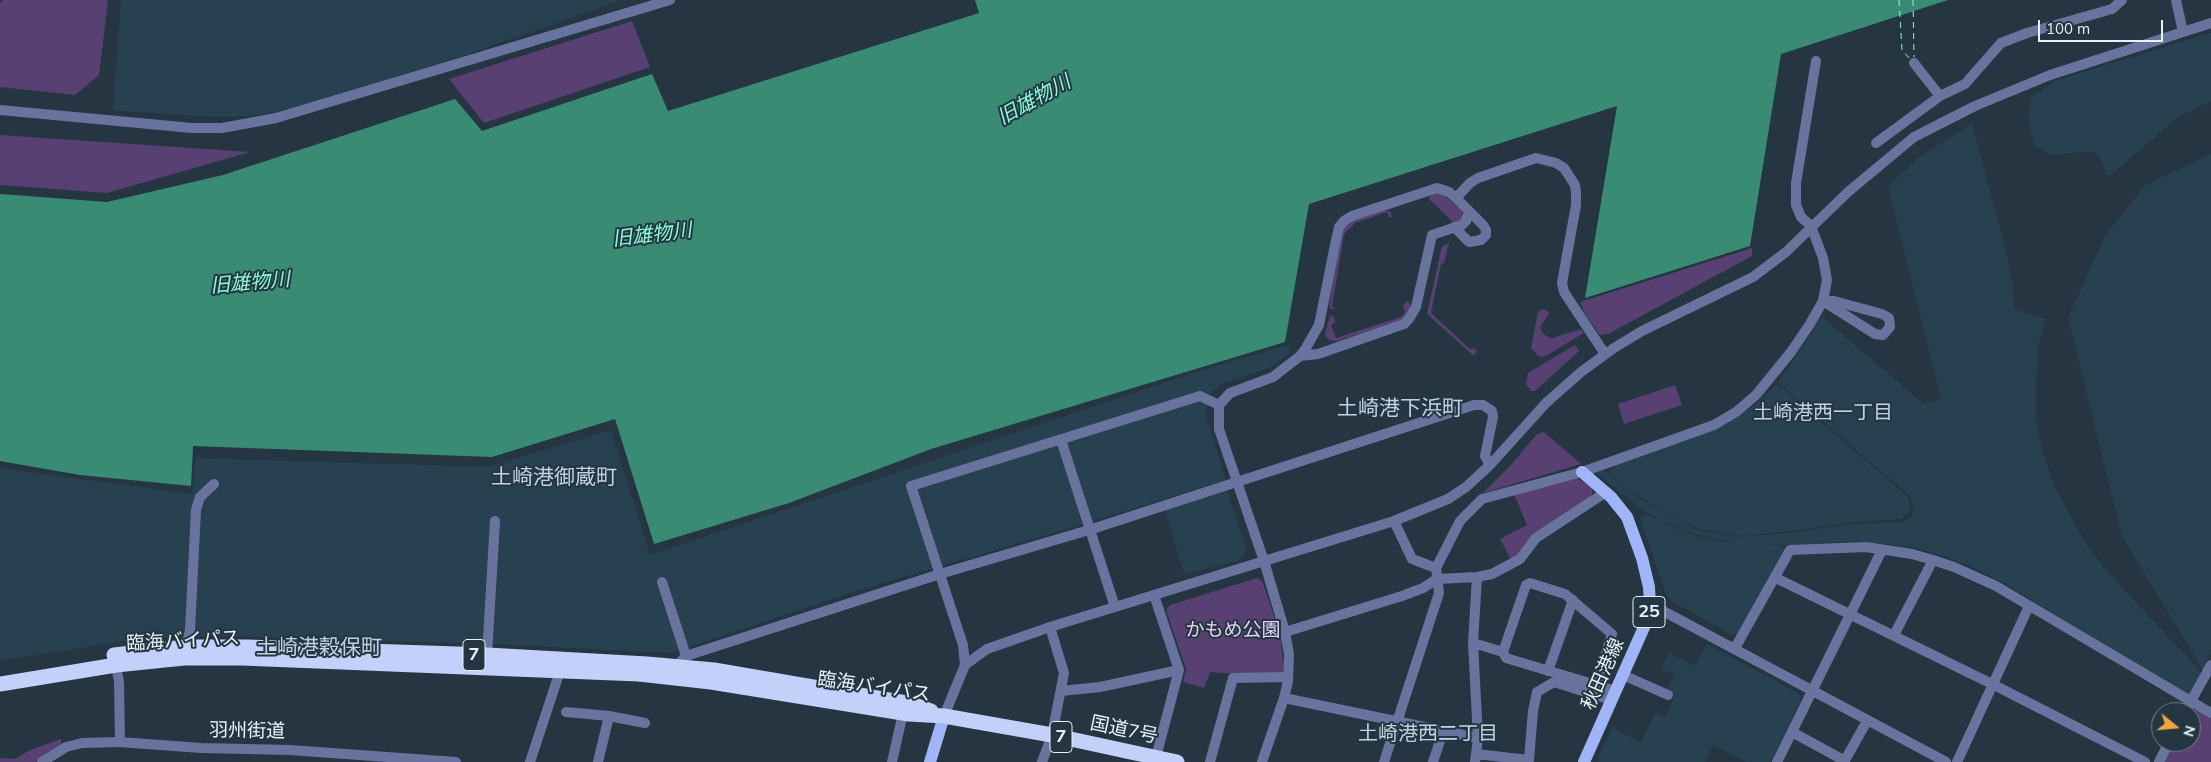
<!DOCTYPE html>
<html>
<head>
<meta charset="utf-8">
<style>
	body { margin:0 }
	#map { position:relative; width:2211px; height:762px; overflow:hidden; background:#253642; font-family:Mulish,sans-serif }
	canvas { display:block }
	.north { position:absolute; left:2151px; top:702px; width:50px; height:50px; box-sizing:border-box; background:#253642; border:1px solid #72818b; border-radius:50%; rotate:107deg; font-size:14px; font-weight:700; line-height:20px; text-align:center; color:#e6f1f8 }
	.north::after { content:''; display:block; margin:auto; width:18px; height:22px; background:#f0a63e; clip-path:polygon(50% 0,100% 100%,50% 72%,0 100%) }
	.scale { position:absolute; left:2038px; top:20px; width:125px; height:22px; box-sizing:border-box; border:2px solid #e6f1f8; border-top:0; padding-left:6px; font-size:15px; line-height:18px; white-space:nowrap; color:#e6f1f8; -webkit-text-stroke:4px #253642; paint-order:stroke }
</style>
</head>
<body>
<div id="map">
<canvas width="2211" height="762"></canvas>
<div class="north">N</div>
<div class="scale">100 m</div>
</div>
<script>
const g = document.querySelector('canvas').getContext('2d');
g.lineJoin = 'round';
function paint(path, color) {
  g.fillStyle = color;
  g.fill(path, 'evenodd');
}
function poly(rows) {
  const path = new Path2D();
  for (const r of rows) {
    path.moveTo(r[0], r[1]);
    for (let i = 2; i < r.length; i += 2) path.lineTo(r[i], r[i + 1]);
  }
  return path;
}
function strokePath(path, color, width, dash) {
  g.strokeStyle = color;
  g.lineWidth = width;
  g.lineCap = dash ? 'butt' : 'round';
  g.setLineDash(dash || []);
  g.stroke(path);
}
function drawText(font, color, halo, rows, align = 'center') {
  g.font = font + ' Mulish,"Noto Sans JP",sans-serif';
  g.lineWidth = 4;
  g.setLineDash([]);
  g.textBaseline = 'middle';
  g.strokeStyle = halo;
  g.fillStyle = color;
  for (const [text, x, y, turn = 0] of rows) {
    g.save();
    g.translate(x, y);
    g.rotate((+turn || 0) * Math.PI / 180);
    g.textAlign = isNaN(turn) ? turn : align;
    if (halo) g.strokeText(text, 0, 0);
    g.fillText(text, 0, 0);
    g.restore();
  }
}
paint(poly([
	[121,0,622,0,459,57,294,108,253,116,211,117,113,110],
	[2211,33,2211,101,2177,118,2113,173,2107,175,2102,162,2094,151,2053,155,2034,146,2028,117,2032,96,2057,80],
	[1972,123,2006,251,2012,280,2014,309,2046,319,2039,342,2036,378,2036,418,2042,450,2055,488,2087,545,2104,568,2202,673,2188,696,2006,584,1977,569,1941,555,1915,548,1887,544,1854,541,1790,545,1748,543,1781,545,1784,549,1741,633,1733,636,1672,601,1666,594,1640,519,1643,515,1648,515,1680,530,1704,538,1726,542,1737,543,1703,536,1681,529,1659,519,1638,507,1597,473,1602,468,1640,499,1698,530,1739,537,1788,533,1852,524,1903,522,1912,516,1914,510,1910,496,1778,383,1822,317,1924,404,1941,398,1888,186,1917,159],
	[2211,154,2211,653,2203,670,2122,536,2068,318,2105,236,2144,186],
	[1288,345,1290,352,1271,367,1219,385,1209,396,1206,416,1226,480,1080,525,856,591,670,653,497,644,222,636,176,637,117,642,0,661,0,468,192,494,196,458,488,467,611,430,650,555,1202,370],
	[1777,384,1908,497,1911,511,1901,519,1853,522,1792,531,1739,536,1699,529,1667,513,1636,494,1609,473,1617,464,1718,428,1755,405],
	[1227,490,1246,548,1244,555,1236,561,1184,574,1165,510],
	[1707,644,1798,693,1801,700,1771,762,1747,762,1713,745,1705,762,1599,762,1598,759,1612,728,1641,742,1655,713,1665,717,1675,696,1666,691,1674,675,1661,668,1669,653,1695,666]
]), '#284151');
paint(poly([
	[3,0,108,0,99,75,75,95,0,87,0,3],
	[632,21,650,67,484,123,449,79],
	[0,135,250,152,107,193,0,185],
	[1438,192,1443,194,1462,211,1463,217,1459,222,1453,222,1429,199,1431,194],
	[1385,210,1391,212,1392,217,1389,217,1387,212,1355,223,1344,234,1332,307,1337,309,1331,309,1329,306,1339,241,1343,227,1352,221],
	[1449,243,1444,263,1441,264,1431,313,1470,349,1474,348,1477,351,1474,356,1427,314,1442,246],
	[1752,248,1752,256,1608,334,1600,335,1585,314,1580,302],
	[1406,301,1409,302,1411,306,1408,314,1400,321,1337,341,1329,340,1325,335,1330,315,1334,317,1335,322,1331,325,1336,338,1401,317,1405,312,1403,306],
	[1542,309,1548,311,1549,314,1540,327,1542,332,1546,336,1552,338,1581,329,1584,333,1544,357,1539,356,1531,348,1538,312],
	[1575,345,1579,351,1535,391,1531,391,1526,384,1528,373],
	[1675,385,1682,405,1624,424,1618,404],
	[1544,432,1581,464,1483,493,1511,465,1537,434],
	[1575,477,1592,487,1592,495,1587,502,1511,560,1500,539,1527,525,1514,494],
	[1257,578,1262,581,1280,633,1284,674,1250,675,1210,672,1204,688,1183,682,1186,669,1166,610,1170,605],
	[2198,709,2211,716,2211,762,2163,762,2175,742,2191,742,2191,713,2193,710],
	[61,739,61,746,57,750,35,762,0,762,0,758,14,759,30,750]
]), '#584072');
paint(poly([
	[975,0,1948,0,1781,54,1750,246,1585,298,1617,106,1309,204,1285,342,931,449,789,503,654,544,615,419,492,457,193,446,191,486,80,475,0,461,0,194,107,202,223,175,455,99,482,131,652,74,668,111,979,13]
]), '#3a8b73');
strokePath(poly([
	[1899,0,1902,50,1911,60],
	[1913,0,1914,57]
]), '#88fbd8', 1, [6, 5]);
strokePath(poly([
	[2176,0,2183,32],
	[1914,63,1940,96],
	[0,110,192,128,222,128,276,118,670,0],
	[1876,143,1940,96,1965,84,2001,43,2027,33,2112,9,2122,0],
	[1456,198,1470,183,1478,178,1536,158,1556,163,1564,168,1575,185,1576,193,1576,205,1562,283,1564,292,1605,354],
	[1823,301,1834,301,1882,314,1889,318,1890,327,1883,335,1875,334,1823,301],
	[1300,356,1318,354,1404,324,1409,319,1416,307,1432,235,1462,225,1466,221,1469,211],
	[1061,440,1115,607],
	[1394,521,1412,559,1436,568],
	[1776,578,1994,685,2145,762],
	[662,582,686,656],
	[1154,595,1179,670,1156,757],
	[1650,604,1946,762],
	[1285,632,1402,596,1423,588,1437,579,1477,577,1492,574,1520,559,1536,538,1606,492],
	[1894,635,1933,560],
	[1473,643,1503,652,1506,658,1616,691],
	[1735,648,1790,550,1866,547,1912,554,1933,560,1954,567,1996,586,2211,713],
	[185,652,190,630,196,510,200,497,214,484],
	[1503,652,1526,585,1530,583,1565,594,1612,634,1596,685],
	[487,655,495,521],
	[116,665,119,682,120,742],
	[965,665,963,645,911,486,1200,396,1219,405],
	[675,668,686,656,940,574,1089,530,1474,405,1483,405,1492,411,1493,417,1485,456,1490,465],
	[1548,671,1573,600],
	[1623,675,1668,695],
	[1061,691,1100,687,1179,670],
	[1284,698,1478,738],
	[566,712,609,716,645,723],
	[2185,712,2211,665],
	[944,716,965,665,987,649,1050,627,1394,521,1448,499,1466,487,1490,465,1546,403,1581,372,1614,348,1642,331,1753,277,1786,252,1848,192,1914,137,1975,106,2050,75,2211,23],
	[1792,732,1845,761],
	[1476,754,1529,760,1533,711,1537,692,1554,682,1611,700],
	[42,762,66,747,82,743,120,742,201,748,290,750,456,762],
	[530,762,560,671],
	[598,762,609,716],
	[892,762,903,713],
	[1042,762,1052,735,1064,673,1050,627],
	[1210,762,1233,678,1288,677],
	[1262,762,1284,698,1288,681,1289,654,1285,632,1264,561,1219,429,1219,405,1230,393,1273,377,1300,356,1306,348,1319,325,1336,240,1339,227,1344,221,1352,216,1437,188,1449,192,1456,198,1483,225,1486,230,1486,235,1481,240,1469,242,1454,227],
	[1384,762,1439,593,1436,568,1460,521,1482,499,1582,472,1714,425,1736,412,1756,395,1791,352,1810,324,1823,301,1827,280,1823,258,1811,226,1801,217,1796,205,1796,183,1816,61],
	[1433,762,1443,732],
	[1475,762,1478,738,1473,643,1477,577],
	[1777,762,1882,550],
	[1844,762,1867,721],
	[1957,762,2029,606],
	[2159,762,2169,742]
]), '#68749e', 10);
strokePath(poly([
	[1582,472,1611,497,1627,517,1642,558,1649,587,1650,604,1649,616,1584,762],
	[930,762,944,716]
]), '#a0b4f8', 12);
strokePath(poly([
	[114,655,185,647,247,647,487,655,647,664,714,670,912,704,931,711],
	[0,684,116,665,184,658,242,658,639,674,711,682,909,714,944,716,1052,735,1177,762]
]), '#c3d0f9', 15);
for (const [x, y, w] of [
	[1649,612,32],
	[474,655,22],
	[1061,737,22]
]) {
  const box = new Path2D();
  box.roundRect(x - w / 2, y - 15.5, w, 31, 4);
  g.fillStyle = '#253642';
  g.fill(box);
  strokePath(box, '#e6f1f8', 1);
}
drawText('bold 18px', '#e6f1f8', null, [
	["25",1649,612],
	["7",474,655],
	["7",1061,737]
]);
drawText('19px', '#e1d3f4', '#253642', [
	["かもめ公園",1233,630]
]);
drawText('19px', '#e6f1f8', '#253642', [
	["臨海バイパス",183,641,-3],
	["秋田港線",1603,674,-66],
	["臨海バイパス",874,687,8],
	["国道7号",1124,730,12],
	["羽州街道",247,731,1]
]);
drawText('italic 20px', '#88fbd8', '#253642', [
	["旧雄物川",1034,100,-29],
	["旧雄物川",652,235,-7],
	["旧雄物川",250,283,-5]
]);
drawText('20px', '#bed4e3', '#253642', [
	["土崎港西一丁目",1823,413],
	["土崎港西二丁目",1428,734]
]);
drawText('21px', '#bed4e3', '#253642', [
	["土崎港下浜町",1400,409],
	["土崎港御蔵町",554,478],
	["土崎港穀保町",319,648]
]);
</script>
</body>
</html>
